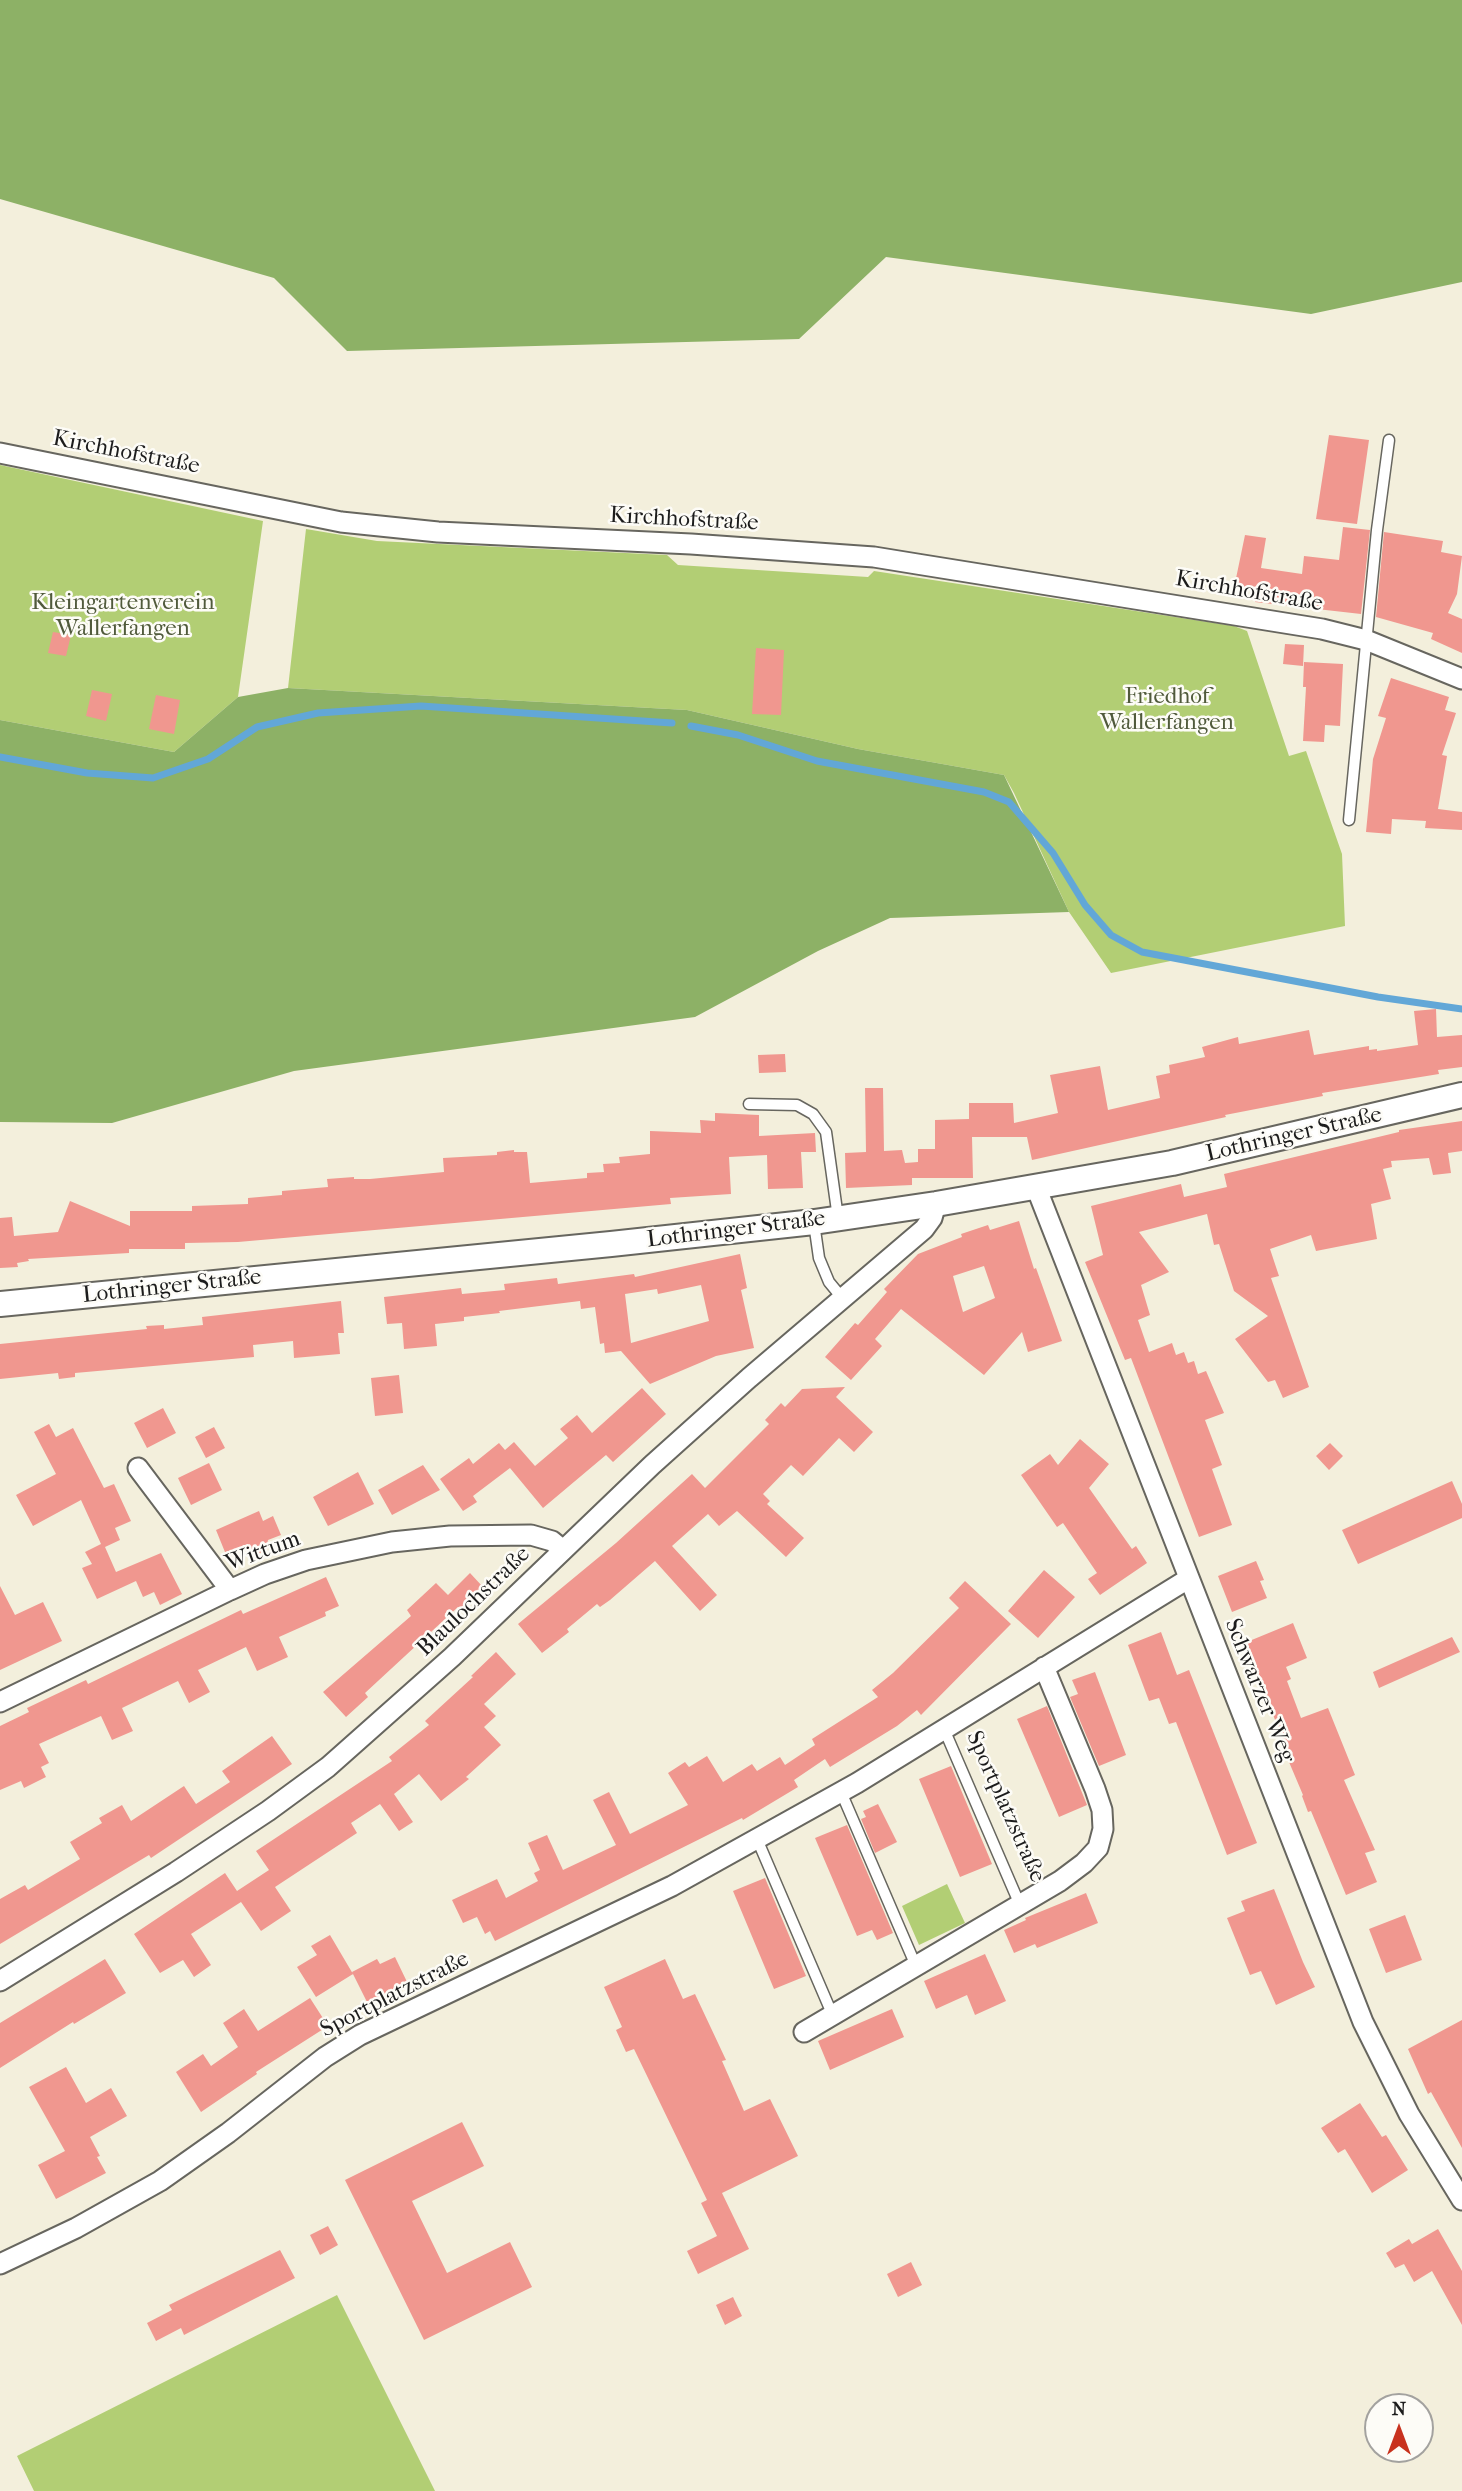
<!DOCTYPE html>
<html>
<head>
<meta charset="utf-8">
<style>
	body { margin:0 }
	#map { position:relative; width:1462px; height:2491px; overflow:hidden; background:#f3efdc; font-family:"IM FELL French Canon",serif }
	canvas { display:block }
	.north { position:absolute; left:1364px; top:2393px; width:70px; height:70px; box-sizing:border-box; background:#fdfcf7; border:2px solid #a3a29f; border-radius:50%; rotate:0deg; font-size:19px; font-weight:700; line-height:28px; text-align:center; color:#1c1c1c }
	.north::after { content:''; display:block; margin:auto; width:24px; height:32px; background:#c8321e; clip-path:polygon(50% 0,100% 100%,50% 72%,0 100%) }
</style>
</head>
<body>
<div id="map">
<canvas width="1462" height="2491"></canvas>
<div class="north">N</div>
</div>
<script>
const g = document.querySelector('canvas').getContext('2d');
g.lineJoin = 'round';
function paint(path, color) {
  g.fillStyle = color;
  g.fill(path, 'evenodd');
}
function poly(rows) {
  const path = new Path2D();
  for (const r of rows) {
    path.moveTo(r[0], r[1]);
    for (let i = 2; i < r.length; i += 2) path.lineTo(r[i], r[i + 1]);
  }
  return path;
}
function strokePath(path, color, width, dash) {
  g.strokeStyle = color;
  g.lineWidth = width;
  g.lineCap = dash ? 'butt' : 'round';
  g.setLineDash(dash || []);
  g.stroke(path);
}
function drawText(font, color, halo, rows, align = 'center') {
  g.font = font + ' "IM FELL French Canon",serif';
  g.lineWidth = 5;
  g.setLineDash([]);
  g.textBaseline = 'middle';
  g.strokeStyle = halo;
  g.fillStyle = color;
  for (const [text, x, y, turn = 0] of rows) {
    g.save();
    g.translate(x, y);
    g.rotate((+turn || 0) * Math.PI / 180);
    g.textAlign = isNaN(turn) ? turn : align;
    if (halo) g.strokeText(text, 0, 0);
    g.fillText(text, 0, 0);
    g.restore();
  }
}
paint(poly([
	[0,465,263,521,238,697,174,752,0,720],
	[306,529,377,541,667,555,678,565,868,577,874,571,1234,626,1247,631,1289,756,1306,751,1342,854,1345,926,1111,973,1069,912,1014,793,1004,775,858,749,687,710,288,688],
	[947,1884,965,1923,919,1945,902,1906],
	[337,2295,435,2491,34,2491,17,2456]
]), '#b2ce74');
paint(poly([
	[0,0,1462,0,1462,282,1311,314,886,257,799,339,347,351,274,278,0,199],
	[288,688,687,710,858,749,1004,775,1069,912,890,918,818,951,695,1017,294,1071,112,1123,0,1122,0,720,174,752,238,697]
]), '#8db166');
strokePath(poly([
	[691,726,738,735,817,761,984,792,1009,802,1053,853,1085,905,1111,935,1142,952,1378,997,1462,1009],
	[0,757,87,773,153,778,208,759,257,727,318,713,421,706,672,723]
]), '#62a7d7', 7);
paint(poly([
	[1329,435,1369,440,1357,524,1316,519],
	[1343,527,1370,530,1361,614,1255,602,1257,592,1234,588,1245,535,1266,538,1261,568,1302,574,1304,556,1339,560],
	[1384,532,1443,541,1441,552,1462,556,1457,594,1448,613,1462,619,1462,653,1431,639,1433,633,1376,617],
	[53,632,71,635,66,656,48,653],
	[1285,644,1304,645,1303,666,1283,664],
	[756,648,784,650,781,715,752,714],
	[1304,662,1343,664,1340,726,1325,725,1324,742,1303,741,1306,687,1303,687],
	[1391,678,1449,697,1445,710,1456,713,1442,755,1447,756,1438,809,1462,812,1462,830,1425,828,1426,821,1392,819,1391,834,1366,832,1373,759,1386,718,1378,716],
	[92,690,112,694,106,721,86,716],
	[156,695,180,700,174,734,149,729],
	[1436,1009,1437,1037,1462,1035,1462,1067,1438,1070,1439,1074,1322,1093,1323,1096,1225,1115,1226,1117,1032,1160,1027,1137,972,1137,973,1178,912,1178,912,1185,846,1188,845,1153,866,1152,865,1088,883,1088,884,1151,902,1150,905,1163,918,1162,918,1149,935,1149,935,1120,969,1119,969,1103,1013,1103,1014,1123,1058,1113,1050,1075,1100,1066,1108,1110,1160,1098,1156,1076,1170,1073,1169,1065,1205,1057,1202,1047,1238,1037,1239,1044,1309,1030,1314,1055,1369,1046,1369,1050,1377,1049,1377,1051,1418,1045,1414,1011],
	[785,1054,786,1072,759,1073,758,1055],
	[715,1113,759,1115,759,1136,815,1133,816,1152,801,1152,803,1188,768,1189,767,1155,729,1157,731,1194,670,1198,671,1204,238,1242,185,1243,185,1249,129,1249,129,1253,28,1259,29,1261,17,1263,18,1267,0,1268,0,1218,12,1217,14,1236,58,1232,70,1201,130,1226,130,1211,192,1211,192,1206,248,1204,248,1198,282,1195,282,1191,328,1187,327,1179,354,1177,354,1179,370,1179,444,1172,443,1158,497,1155,497,1152,514,1150,514,1152,527,1152,530,1183,587,1178,587,1173,604,1172,603,1164,620,1163,619,1157,650,1154,650,1131,701,1133,700,1120,715,1121],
	[1462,1121,1462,1151,1448,1153,1451,1173,1433,1175,1429,1158,1391,1161,1392,1167,1383,1169,1391,1199,1371,1204,1377,1239,1316,1251,1311,1235,1270,1249,1279,1276,1271,1278,1309,1387,1283,1398,1275,1380,1268,1382,1235,1339,1268,1316,1234,1291,1219,1244,1214,1245,1207,1214,1139,1232,1169,1272,1141,1285,1150,1315,1138,1320,1149,1352,1172,1343,1176,1355,1184,1352,1188,1363,1194,1361,1198,1374,1206,1371,1224,1413,1205,1420,1222,1465,1212,1469,1232,1525,1199,1537,1131,1358,1125,1360,1085,1262,1103,1255,1091,1206,1181,1184,1184,1197,1227,1187,1224,1174,1399,1132,1399,1130],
	[1019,1221,1034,1269,1036,1268,1062,1341,1028,1352,1022,1332,984,1375,901,1309,875,1339,882,1346,851,1380,825,1357,855,1323,858,1325,887,1292,884,1289,918,1254,962,1237,961,1234,988,1225,990,1230],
	[984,1266,995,1298,963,1312,953,1276],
	[740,1254,747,1288,741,1290,754,1348,716,1356,650,1384,621,1351,605,1353,604,1343,600,1344,595,1307,581,1309,580,1301,499,1311,500,1313,464,1317,464,1321,435,1324,437,1346,404,1349,402,1323,387,1324,384,1297,461,1288,462,1294,505,1290,504,1284,557,1278,558,1284,634,1274,635,1277],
	[701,1285,709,1321,631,1343,625,1294,657,1289,658,1294],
	[341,1301,344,1333,338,1333,340,1354,294,1358,293,1341,253,1345,254,1357,75,1373,75,1377,59,1379,58,1373,0,1379,0,1344,147,1329,146,1326,164,1325,164,1329,203,1325,202,1317],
	[399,1375,403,1413,375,1416,371,1378],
	[845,1387,836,1397,873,1432,854,1452,839,1438,803,1476,791,1465,763,1494,770,1501,767,1504,804,1538,786,1557,737,1511,719,1526,708,1514,672,1546,717,1595,700,1611,655,1561,610,1600,600,1607,597,1604,567,1629,569,1632,542,1653,518,1624,616,1543,692,1474,705,1488,769,1424,765,1420,781,1403,785,1407,802,1389],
	[642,1388,666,1414,613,1462,606,1455,543,1508,510,1468,473,1496,477,1502,463,1511,440,1479,469,1458,473,1464,499,1443,505,1450,514,1442,535,1466,568,1438,560,1429,577,1415,592,1433],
	[163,1408,176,1433,147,1448,134,1423],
	[49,1424,56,1437,73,1428,104,1488,114,1484,131,1521,115,1528,120,1540,105,1547,116,1572,161,1553,182,1594,160,1605,154,1592,143,1597,136,1581,97,1599,82,1568,92,1564,85,1552,101,1544,81,1500,33,1526,16,1495,56,1474,34,1432],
	[214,1427,225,1448,206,1458,195,1437],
	[1080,1439,1109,1464,1089,1488,1132,1549,1136,1546,1147,1563,1100,1595,1088,1579,1097,1573,1063,1523,1057,1527,1021,1475,1050,1454,1058,1465],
	[1330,1443,1343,1456,1329,1470,1316,1456],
	[209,1463,222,1490,191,1505,178,1478],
	[423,1465,440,1490,392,1515,378,1490],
	[358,1472,374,1504,328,1526,313,1497],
	[1452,1481,1462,1504,1462,1518,1358,1564,1342,1530],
	[259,1511,263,1521,273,1516,281,1535,268,1540,266,1548,260,1553,252,1554,246,1549,227,1557,216,1530],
	[1256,1561,1264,1580,1260,1581,1267,1598,1232,1612,1218,1576],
	[1044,1570,1075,1597,1038,1638,1008,1611],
	[470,1573,483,1587,460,1609,458,1607,365,1693,368,1697,346,1717,323,1692,411,1616,407,1610,436,1583,448,1595],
	[326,1577,339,1606,325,1612,326,1616,279,1637,288,1657,257,1671,246,1647,198,1670,210,1692,189,1703,178,1681,122,1708,133,1731,112,1740,101,1716,39,1744,49,1763,41,1767,46,1777,24,1788,21,1781,0,1790,0,1726,29,1712,27,1708,86,1680,88,1684,241,1610,243,1614],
	[965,1581,1011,1624,921,1715,917,1710,897,1726,830,1767,825,1759,794,1780,798,1787,743,1820,742,1818,495,1941,490,1931,485,1934,477,1917,463,1923,452,1900,497,1879,506,1898,538,1881,534,1873,540,1870,528,1843,547,1835,563,1870,616,1845,593,1800,609,1792,630,1834,688,1805,668,1773,685,1762,689,1767,707,1756,723,1782,752,1764,757,1771,780,1757,785,1765,815,1745,812,1739,878,1697,872,1690,893,1673,959,1608,949,1598],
	[0,1586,15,1615,43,1602,62,1641,0,1670],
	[1293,1623,1307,1658,1286,1667,1291,1679,1287,1681,1301,1718,1328,1708,1355,1775,1344,1780,1375,1850,1365,1853,1377,1882,1346,1895,1311,1811,1308,1812,1302,1796,1303,1795,1275,1729,1278,1728,1264,1690,1262,1691,1242,1644],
	[1161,1632,1177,1675,1189,1670,1257,1843,1227,1855,1176,1722,1169,1724,1159,1698,1149,1701,1128,1645],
	[1452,1637,1460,1652,1379,1688,1373,1672],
	[496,1652,516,1674,484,1704,496,1716,484,1727,501,1745,466,1777,469,1779,441,1801,419,1774,394,1794,413,1822,399,1831,380,1804,351,1823,357,1833,275,1887,291,1911,261,1931,241,1902,191,1934,211,1965,194,1977,183,1960,160,1973,134,1934,225,1873,237,1891,269,1870,256,1851,392,1761,389,1757,429,1725,425,1721,473,1677,471,1676],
	[1095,1672,1126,1755,1099,1766,1070,1697,1078,1694,1072,1680],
	[1047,1706,1087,1805,1059,1817,1017,1719],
	[272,1736,292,1764,151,1858,149,1855,0,1944,0,1899,25,1885,28,1890,80,1859,70,1842,102,1823,99,1818,122,1805,131,1821,184,1786,196,1804,230,1782,222,1771],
	[951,1766,992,1864,960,1877,919,1779],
	[878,1804,897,1842,875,1853,861,1819,866,1817,863,1811],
	[847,1825,893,1933,877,1940,872,1930,857,1936,815,1838],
	[765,1878,806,1976,774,1989,733,1891],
	[1274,1889,1303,1962,1315,1987,1276,2005,1261,1971,1250,1975,1227,1918,1245,1911,1241,1901],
	[1086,1893,1098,1923,1037,1948,1035,1944,1014,1953,1004,1930,1026,1920,1025,1918],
	[1405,1915,1422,1960,1386,1973,1369,1929],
	[330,1935,353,1974,316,1997,297,1967,317,1955,311,1946],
	[985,1954,1006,2001,975,2015,967,1995,936,2009,924,1981],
	[395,1957,408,1984,368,2004,352,1972,377,1959,380,1964],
	[105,1959,126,1993,74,2024,73,2022,0,2068,0,2023],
	[665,1959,683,1999,695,1994,726,2060,722,2061,744,2111,770,2099,798,2156,722,2193,749,2249,698,2274,687,2251,717,2236,701,2203,707,2200,634,2049,626,2052,616,2030,622,2027,604,1987],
	[310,1998,328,2026,256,2072,257,2074,201,2112,176,2072,203,2054,211,2066,238,2047,223,2023,244,2009,258,2031],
	[892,2009,904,2037,830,2070,818,2041],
	[1462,2020,1462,2148,1431,2092,1428,2094,1408,2049],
	[66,2067,86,2103,111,2088,127,2116,90,2137,100,2156,97,2157,106,2173,56,2199,38,2165,65,2151,29,2087],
	[1360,2103,1382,2137,1386,2135,1408,2170,1372,2193,1345,2149,1338,2153,1321,2128],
	[462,2122,484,2166,412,2201,447,2273,510,2242,532,2287,424,2340,345,2180],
	[328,2226,338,2245,320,2255,310,2235],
	[1438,2229,1462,2271,1462,2325,1432,2271,1414,2282,1404,2264,1395,2268,1386,2253,1409,2239,1412,2244],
	[280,2250,295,2278,184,2335,181,2328,156,2341,147,2323,172,2310,169,2305],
	[911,2262,922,2285,898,2297,887,2274],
	[733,2297,742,2316,725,2325,716,2305]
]), '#f0978f');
const service = poly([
	[1349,820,1377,530,1389,440],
	[749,1104,797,1105,813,1114,826,1132,838,1218],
	[814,1223,819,1258,829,1282,843,1299],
	[944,1729,1020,1905],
	[841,1792,916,1966],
	[757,1839,833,2016]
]);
const minor = poly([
	[0,453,341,522,438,532,691,544,874,557,917,564,1322,629,1366,640,1462,679],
	[1036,1187,1363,2022,1409,2114,1462,2200],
	[138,1468,230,1590],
	[0,1702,230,1590,265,1574,306,1560,392,1542,450,1536,531,1535,552,1541,563,1550],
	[0,1981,176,1872,268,1811,328,1767,452,1657,652,1465,749,1378,924,1229,932,1218,936,1204],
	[804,2032,1060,1881,1084,1863,1098,1848,1103,1829,1102,1810,1095,1789,1044,1667],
	[0,2264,76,2228,160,2181,228,2133,325,2057,360,2035,672,1886,857,1783,1188,1579]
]);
const tertiary = poly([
	[0,1304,611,1244,814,1222,936,1204,1172,1163,1462,1095]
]);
strokePath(service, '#67665f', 13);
strokePath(minor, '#67665f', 23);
strokePath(tertiary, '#67665f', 28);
strokePath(service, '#fff', 10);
strokePath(minor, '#fff', 19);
strokePath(tertiary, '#fff', 24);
drawText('23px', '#1c1c1c', '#fdfcf7', [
	["Kirchhofstraße",126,453,11],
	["Kirchhofstraße",684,520,3],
	["Kirchhofstraße",1249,592,10],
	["Lothringer Straße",1294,1135,-13],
	["Lothringer Straße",736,1230,-7],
	["Lothringer Straße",172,1287,-6],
	["Wittum",263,1552,-20],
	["Blaulochstraße",474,1602,-44],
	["Schwarzer Weg",1259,1691,68],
	["Sportplatzstraße",1005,1807,66],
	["Sportplatzstraße",395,1995,-27]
]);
drawText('23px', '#505a3b', '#fdfcf7', [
	["Kleingartenverein",123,603],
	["Wallerfangen",123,629],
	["Friedhof",1167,697],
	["Wallerfangen",1167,723]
]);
</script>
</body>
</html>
